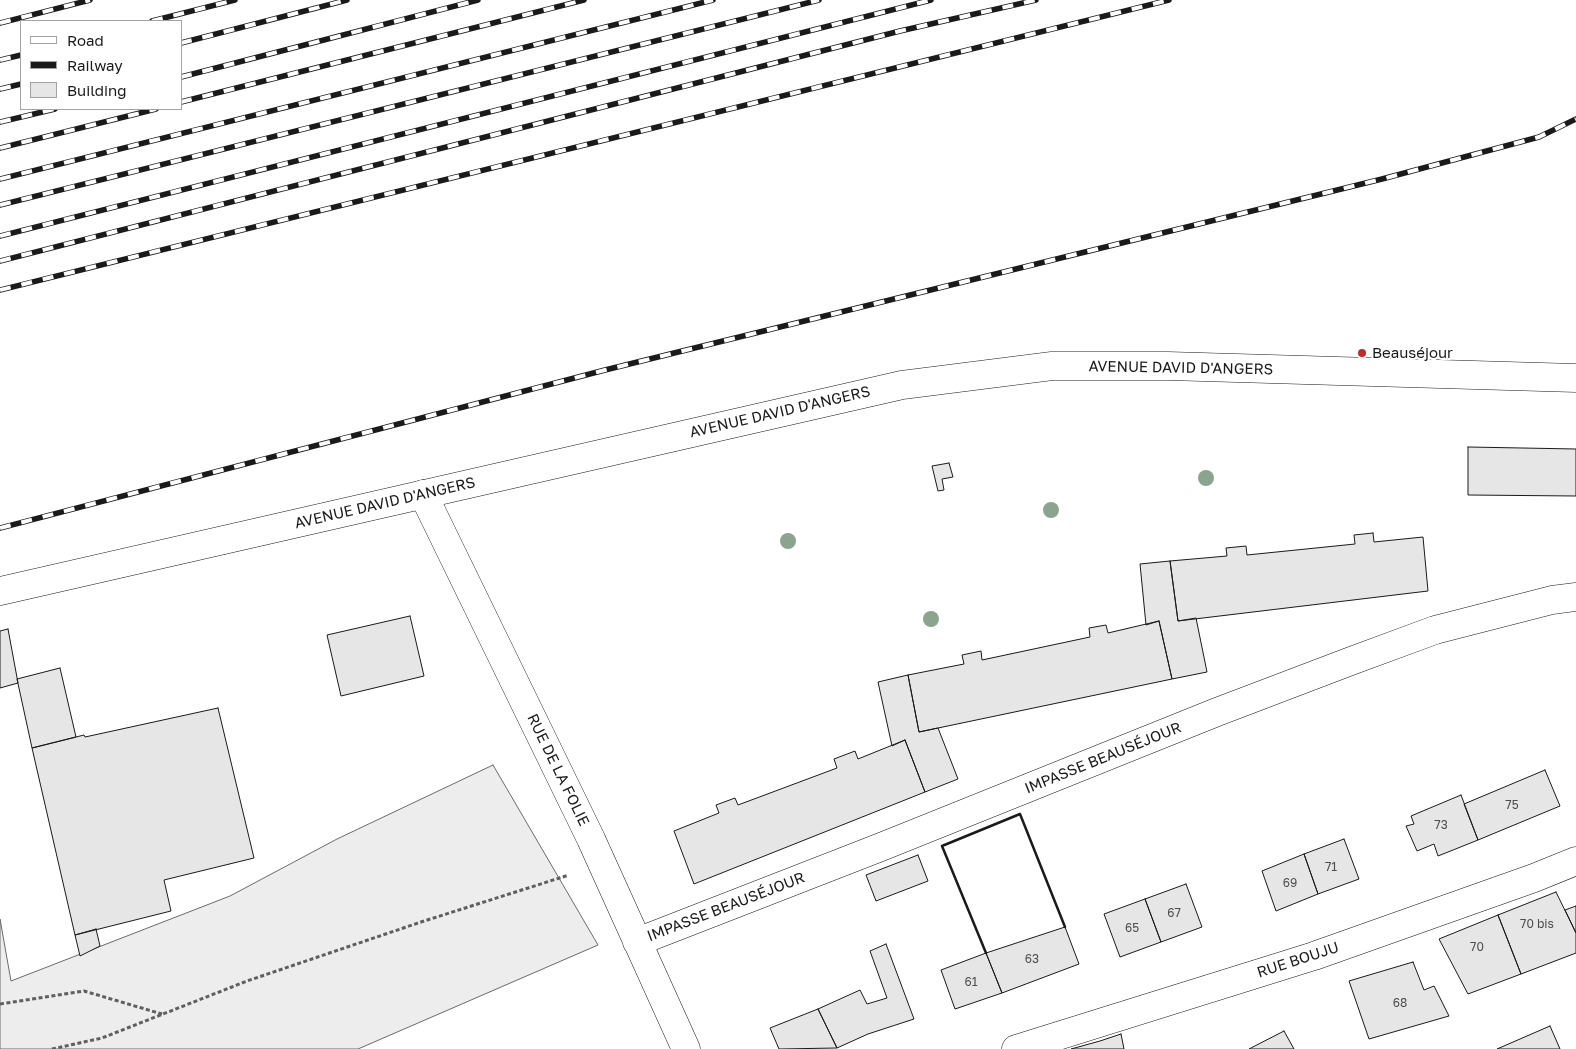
<!DOCTYPE html>
<html>
<head>
<meta charset="utf-8">
<style>
	body { margin:0 }
	#map { position:relative; width:1576px; height:1049px; overflow:hidden; background:#fff; font-family:"Golos Text",sans-serif }
	canvas { display:block }
	.legend { position:absolute; left:20px; top:20px; width:162px; height:90px; box-sizing:border-box; background:#fff; border:1px solid #a3a3a3; margin:0; padding:6px 9px; list-style:none; font-size:15px; color:#1a1a1a }
	.legend li { display:flex; align-items:center; gap:10px; height:25px }
	.legend b { width:25px; border:1px solid #a3a3a3 }
</style>
</head>
<body>
<div id="map">
<canvas width="1576" height="1049"></canvas>
<ul class="legend">
<li><b style="height:6px;background:#fff"></b>Road</li>
<li><b style="height:6px;background:#1a1a1a"></b>Railway</li>
<li><b style="height:14px;background:#e6e6e6"></b>Building</li>
</ul>
</div>
<script>
const g = document.querySelector('canvas').getContext('2d');
g.lineJoin = 'round';
function paint(path, color) {
  g.fillStyle = color;
  g.fill(path, 'evenodd');
}
function poly(rows) {
  const path = new Path2D();
  for (const r of rows) {
    path.moveTo(r[0], r[1]);
    for (let i = 2; i < r.length; i += 2) path.lineTo(r[i], r[i + 1]);
  }
  return path;
}
function strokePath(path, color, width, dash) {
  g.strokeStyle = color;
  g.lineWidth = width;
  g.lineCap = dash ? 'butt' : 'round';
  g.setLineDash(dash || []);
  g.stroke(path);
}
function drawText(font, color, halo, rows, align = 'center') {
  g.font = font + ' "Golos Text",sans-serif';
  g.lineWidth = 4;
  g.setLineDash([]);
  g.textBaseline = 'middle';
  g.strokeStyle = halo;
  g.fillStyle = color;
  for (const [text, x, y, turn = 0] of rows) {
    g.save();
    g.translate(x, y);
    g.rotate((+turn || 0) * Math.PI / 180);
    g.textAlign = isNaN(turn) ? turn : align;
    if (halo) g.strokeText(text, 0, 0);
    g.fillText(text, 0, 0);
    g.restore();
  }
}
const built = poly([
	[493,765,598,945,358,1049,0,1049,0,919,11,981,230,896,337,839,493,765]
]);
paint(built, '#ededed');
strokePath(built, '#6a6a6a', 1);
const building = poly([
	[1468,447,1576,449,1576,496,1468,495,1468,447],
	[949,463,953,477,942,479,944,490,938,491,932,466,949,463],
	[1373,533,1374,542,1423,537,1428,591,1178,621,1170,561,1227,556,1226,548,1246,546,1247,555,1355,544,1354,535,1373,533],
	[1170,561,1178,621,1196,618,1207,672,1172,679,1159,621,1146,625,1140,564,1170,561],
	[410,616,424,676,341,696,327,635,410,616],
	[1159,621,1172,679,919,732,908,675,964,664,962,655,981,651,982,660,1090,637,1089,628,1106,625,1108,633,1159,621],
	[8,629,18,683,0,688,0,631,8,629],
	[60,668,76,737,32,748,17,679,60,668],
	[908,675,919,732,938,728,958,779,925,792,905,740,892,746,878,682,908,675],
	[218,708,254,858,164,880,171,911,75,935,32,748,84,735,85,737,218,708],
	[905,740,925,792,694,884,674,831,719,813,716,805,735,798,738,805,837,768,834,759,855,751,858,759,905,740],
	[1545,770,1560,806,1478,840,1464,804,1545,770],
	[1461,795,1478,840,1438,856,1434,844,1417,851,1406,826,1414,824,1411,816,1461,795],
	[1344,839,1359,879,1318,894,1304,854,1344,839],
	[1304,854,1318,894,1276,911,1262,871,1304,854],
	[918,855,928,881,876,901,866,875,918,855],
	[1186,884,1202,927,1161,942,1145,899,1186,884],
	[1556,892,1576,933,1576,953,1521,974,1498,915,1556,892],
	[1145,899,1161,942,1120,957,1104,914,1145,899],
	[1576,906,1576,933,1565,910,1576,906],
	[1498,915,1521,974,1468,994,1439,939,1498,915],
	[1065,927,1079,964,1002,993,986,953,1065,927],
	[96,929,100,946,80,956,75,935,96,929],
	[886,944,914,1019,868,1034,837,1048,818,1009,860,990,867,1004,887,998,870,951,886,944],
	[986,953,1002,993,955,1009,941,970,986,953],
	[1413,962,1424,990,1434,986,1449,1016,1369,1039,1349,981,1413,962],
	[818,1009,837,1048,779,1049,770,1028,818,1009],
	[1550,1026,1560,1049,1497,1049,1550,1026],
	[1284,1031,1294,1049,1249,1049,1284,1031],
	[1121,1034,1124,1049,1071,1049,1100,1041,1121,1034]
]);
paint(building, '#e6e6e6');
strokePath(building, '#1a1a1a', 1);
const street = poly([
	[423,494,591,839,686,1049],
	[637,942,881,847,1217,712,1351,661,1435,630,1552,600,1576,597],
	[1016,1049,1314,956,1534,878,1576,861]
]);
const secondary = poly([
	[0,591,902,385,1052,366,1168,366,1576,378]
]);
strokePath(street, '#1a1a1a', 29);
strokePath(secondary, '#1a1a1a', 29);
strokePath(poly([
	[0,1004,84,991,162,1014],
	[52,1049,102,1038,247,981,421,922,569,875]
]), '#5f5f5f', 3, [4, 2.5]);
strokePath(street, '#fff', 28);
strokePath(secondary, '#fff', 28);
const rail = poly([
	[152,21,235,0],
	[0,23,90,0],
	[181,43,347,0],
	[0,60,21,55],
	[181,77,478,0],
	[0,89,21,84],
	[181,102,584,0],
	[0,122,55,109],
	[0,148,156,109],
	[0,179,713,0],
	[0,205,819,0],
	[0,236,931,0],
	[0,261,900,31,1036,0],
	[0,290,1169,0],
	[0,528,605,370,1382,179,1539,137,1576,119]
]);
strokePath(rail, '#1a1a1a', 5.5);
strokePath(rail, '#fff', 4, [11]);
strokePath(poly([
	[986,953,942,846,1020,814,1065,927]
]), '#1a1a1a', 2.5);
g.fillStyle = '#8aa48f';
for (const [x, y] of [
	[1206,478],
	[1051,510],
	[788,541],
	[931,619]
]) {
  g.beginPath();
  g.arc(x, y, 8, 0, 2 * Math.PI);
  g.fill();
}
for (const [x, y, r, color] of [
	[1362,353,5,"#c62828"]
]) {
  const dot = new Path2D();
  dot.arc(x, y, r, 0, 2 * Math.PI);
  g.fillStyle = color;
  g.fill(dot);
  strokePath(dot, '#fff', 2);
}
drawText('12px', '#4d4d4d', null, [
	["75",1512,805],
	["73",1441,825],
	["71",1331,867],
	["69",1290,883],
	["67",1174,913],
	["70 bis",1537,924],
	["65",1132,928],
	["70",1477,947],
	["63",1032,959],
	["61",971,982],
	["68",1400,1003]
]);
drawText('15px', '#1a1a1a', '#fff', [
	["Beauséjour",1372,353]
], 'left');
drawText('15px', '#1a1a1a', '#fff', [
	["AVENUE DAVID D'ANGERS",1181,368,1],
	["AVENUE DAVID D'ANGERS",780,412,-13],
	["AVENUE DAVID D'ANGERS",385,503,-13],
	["IMPASSE BEAUSÉJOUR",1103,758,-22],
	["RUE DE LA FOLIE",558,770,64],
	["IMPASSE BEAUSÉJOUR",726,907,-21],
	["RUE BOUJU",1298,960,-18]
]);
</script>
</body>
</html>
